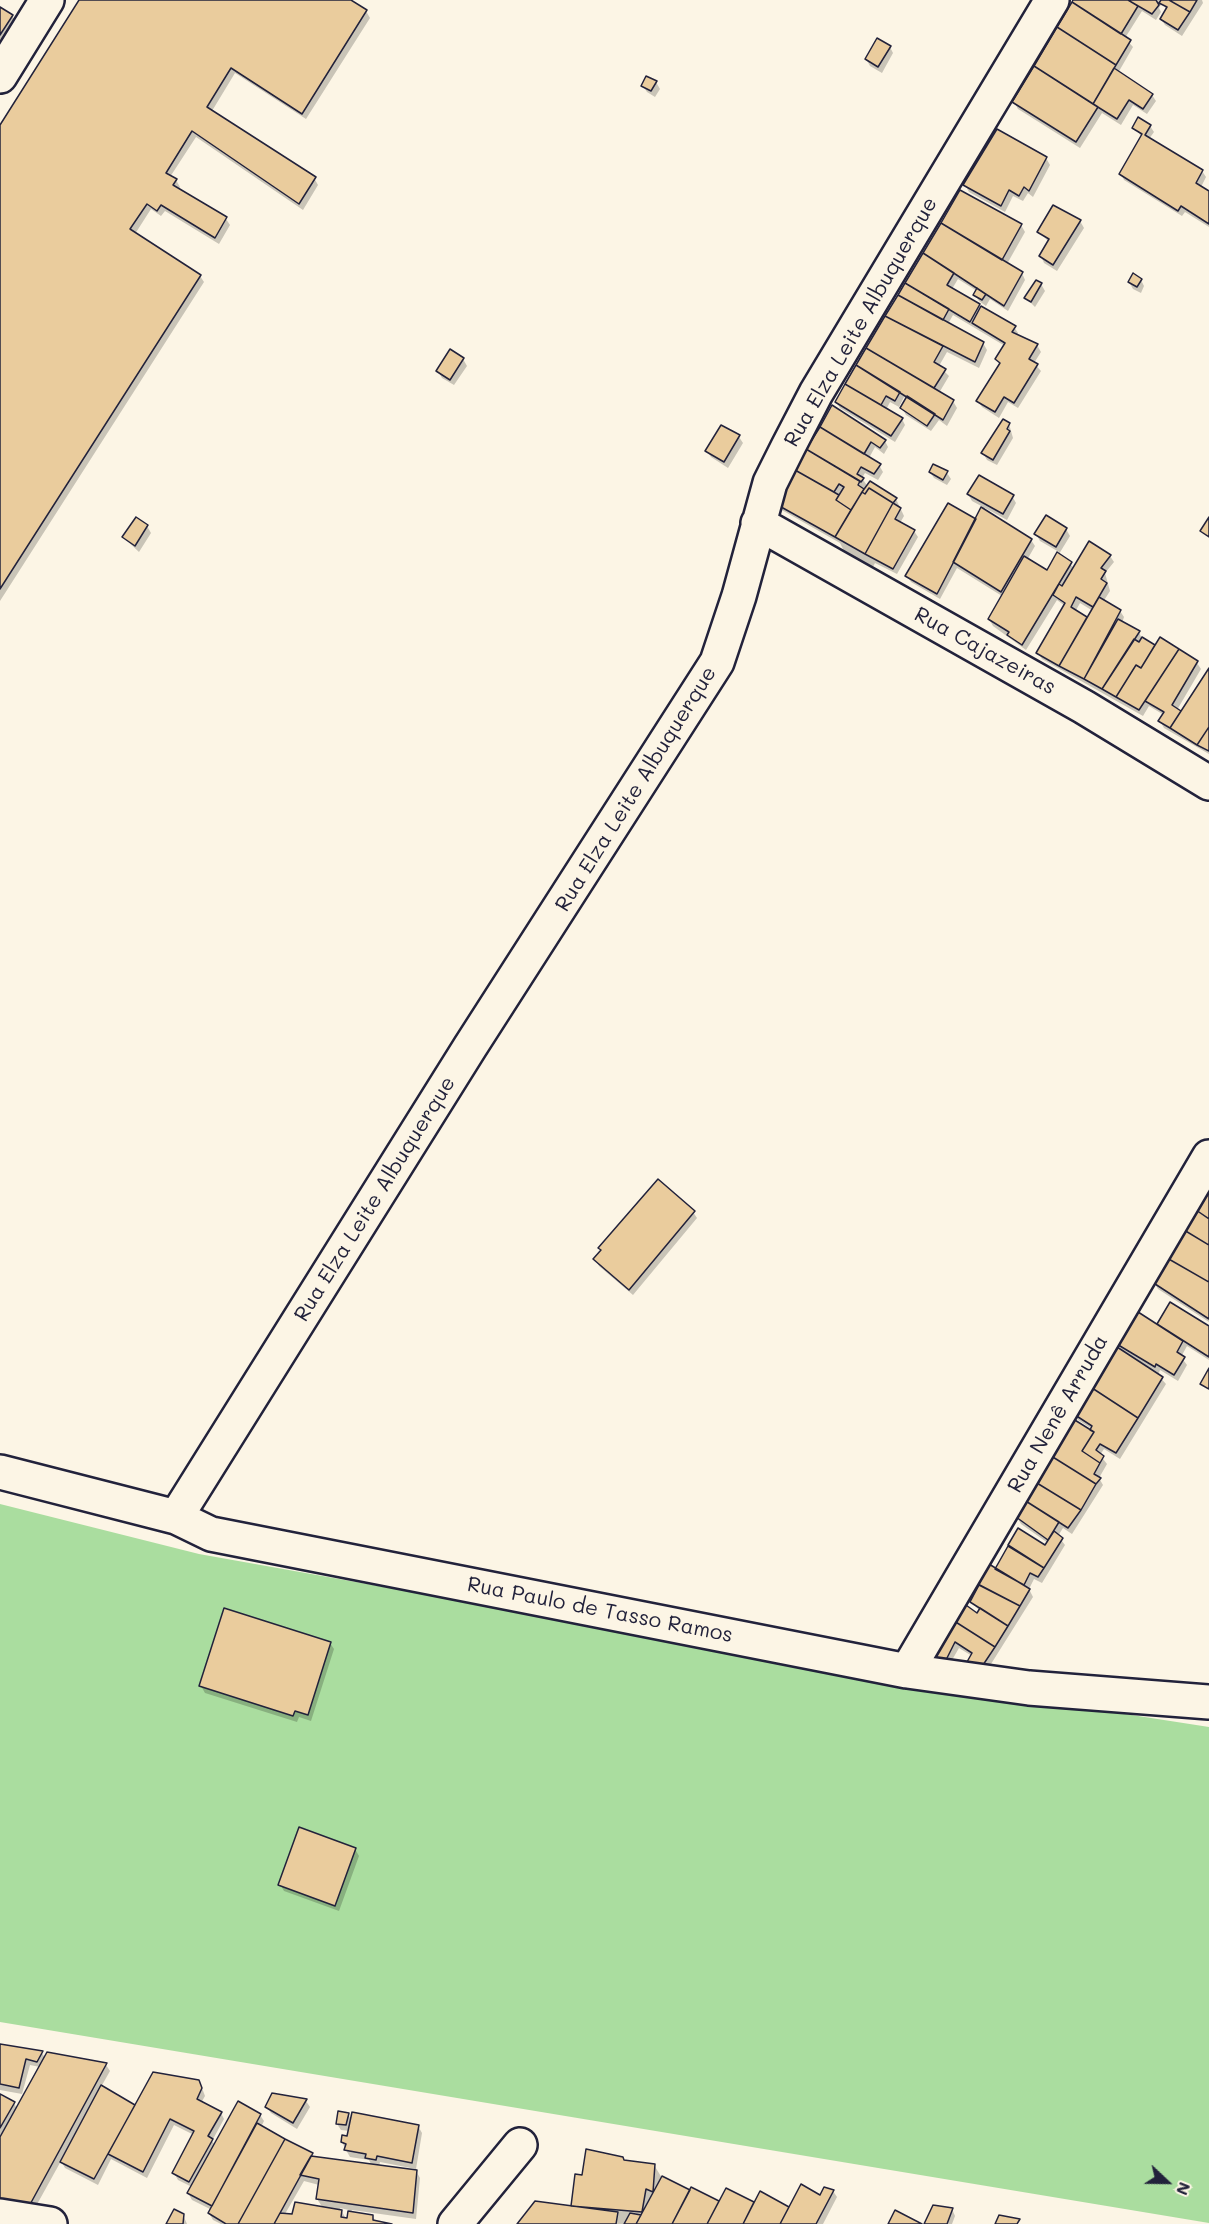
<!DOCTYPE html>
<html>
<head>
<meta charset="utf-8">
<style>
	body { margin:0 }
	#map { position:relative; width:1209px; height:2224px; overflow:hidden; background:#fcf5e5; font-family:Mali,sans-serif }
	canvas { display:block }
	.north { position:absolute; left:1137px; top:2152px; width:60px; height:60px; -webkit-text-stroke:4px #fcf5e5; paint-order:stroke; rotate:112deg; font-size:16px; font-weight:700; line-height:24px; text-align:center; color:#22223b }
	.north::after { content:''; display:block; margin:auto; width:21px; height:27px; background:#22223b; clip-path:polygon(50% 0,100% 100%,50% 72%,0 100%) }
</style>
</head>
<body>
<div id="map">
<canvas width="1209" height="2224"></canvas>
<div class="north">N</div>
</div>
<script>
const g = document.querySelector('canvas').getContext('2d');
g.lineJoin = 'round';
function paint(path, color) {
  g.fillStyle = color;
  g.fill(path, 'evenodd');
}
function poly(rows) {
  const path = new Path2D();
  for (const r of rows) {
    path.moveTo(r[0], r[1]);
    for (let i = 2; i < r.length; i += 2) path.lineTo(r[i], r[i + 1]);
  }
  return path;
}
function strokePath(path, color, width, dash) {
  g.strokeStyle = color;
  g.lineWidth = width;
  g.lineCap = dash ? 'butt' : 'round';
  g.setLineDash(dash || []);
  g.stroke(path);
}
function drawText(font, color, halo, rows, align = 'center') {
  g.font = font + ' Mali,sans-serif';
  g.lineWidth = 5;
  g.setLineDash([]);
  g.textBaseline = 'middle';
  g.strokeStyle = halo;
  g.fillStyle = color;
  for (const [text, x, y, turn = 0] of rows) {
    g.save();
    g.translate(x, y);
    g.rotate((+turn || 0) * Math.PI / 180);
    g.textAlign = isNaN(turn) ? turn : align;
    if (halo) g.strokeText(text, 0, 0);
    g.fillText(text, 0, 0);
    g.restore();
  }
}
paint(poly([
	[0,1504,199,1554,900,1679,1209,1727,1209,2223,0,2022]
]), '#aadd9f');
paint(poly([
	[80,0,348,0,366,11,370,18,306,119,235,73,212,111,314,178,318,185,303,210,196,137,170,177,176,180,180,187,178,190,226,219,230,225,219,244,165,211,161,216,151,209,135,234,200,276,204,282,0,601,0,128],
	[1075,0,1202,0,1203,3,1182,36,1165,25,1161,19,1167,10,1162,3,1159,8,1161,12,1156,20,1142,11,1125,38,1133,47,1118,73,1152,95,1156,101,1147,114,1133,105,1121,125,1102,113,1080,148,1018,109,1014,102],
	[0,9,12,16,16,22,4,42,0,39],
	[890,47,893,53,882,73,870,66,866,59],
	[656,82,660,89,655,97,647,92,643,86],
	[1150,126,1154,132,1149,139,1202,171,1206,177,1201,187,1209,191,1209,227,1185,212,1182,216,1124,180,1121,174,1142,137,1134,128],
	[1046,158,1050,165,1033,197,1028,193,1023,201,1013,196,1005,212,969,192,965,185],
	[961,192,1021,225,1025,232,1007,264,1022,273,1025,280,1008,311,990,299,986,306,979,301,975,295,977,291,958,279,952,289,1014,327,1018,333,1017,336,1037,345,1041,352,1034,363,1041,371,1018,408,1008,402,999,418,982,407,978,401,1001,365,997,359,1005,346,953,315,948,324,983,343,987,350,979,368,947,352,939,366,949,376,939,393,953,401,957,408,947,426,939,420,931,431,906,415,902,408,907,399,904,397,899,407,890,402,886,410,902,419,905,425,895,442,840,408,836,402],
	[1080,221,1084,228,1057,271,1044,263,1041,256,1049,242,1039,232],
	[1141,280,1144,286,1141,293,1133,289,1129,282],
	[1041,284,1045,291,1035,307,1026,298],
	[463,359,467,366,454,385,442,378,438,371],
	[833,408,885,441,888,447,884,454,875,447,869,458,879,465,883,472,878,480,865,473,862,478,868,487,896,499,904,516,900,523,914,531,918,537,897,574,875,563,873,567,844,551,840,543,780,509,776,503],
	[1009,424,1013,438,997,465,987,460,983,453],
	[739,437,743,443,728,468,711,457,707,451],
	[930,472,947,473,951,479,947,485,934,478],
	[968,494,1012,496,1016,503,1007,520,985,508,983,510,1031,540,1035,546,1027,560,1048,572,1059,552,1040,541,1036,534,1046,517,1066,529,1070,536,1059,554,1074,568,1110,556,1114,562,1105,573,1110,591,1103,602,1120,611,1124,617,1122,623,1139,632,1142,639,1156,647,1161,639,1197,663,1201,669,1177,710,1182,713,1209,671,1209,754,1164,728,1160,721,1164,715,1149,706,1143,716,1042,659,1038,653,1065,606,1057,600,1026,650,993,626,989,619,1002,596,957,568,940,599,911,582,907,576,976,521,983,507,972,501],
	[1080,603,1093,611,1088,619,1075,612],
	[147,526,151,533,139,552,123,537],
	[1209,1192,1209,1322,1158,1289,1154,1282],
	[693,1212,697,1218,633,1295,599,1266,595,1259,602,1251,600,1248],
	[1170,1304,1209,1328,1209,1360,1187,1346,1181,1357,1187,1365,1178,1381,1160,1370,1158,1375,1166,1384,1120,1459,1104,1449,1100,1455,1107,1464,1099,1478,1103,1485,1072,1534,1063,1528,1058,1536,1065,1545,1042,1583,1034,1579,1029,1589,1033,1597,981,1680,972,1656,959,1648,948,1667,938,1663,934,1657,980,1611,971,1602,979,1588,974,1581,996,1571,1018,1530,1046,1547,1048,1543,1021,1524,1017,1517,1091,1432,1092,1429,1078,1420,1074,1413,1123,1352,1117,1343,1157,1326],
	[330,1643,334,1649,311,1721,299,1717,297,1722,205,1693,201,1686],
	[355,1849,359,1856,339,1911,284,1891,280,1884],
	[0,2045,42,2053,45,2058,106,2065,110,2071,101,2087,135,2107,202,2088,205,2096,201,2103,221,2113,224,2119,212,2141,215,2145,260,2115,264,2121,261,2127,311,2154,314,2158,372,2166,369,2160,350,2157,346,2150,342,2142,348,2138,350,2131,341,2130,337,2124,348,2114,352,2121,418,2126,422,2133,416,2169,380,2162,379,2167,416,2171,420,2178,416,2219,352,2210,351,2213,372,2216,376,2222,384,2224,221,2224,213,2220,209,2213,212,2210,192,2200,188,2193,192,2187,178,2180,174,2173,194,2135,174,2125,147,2178,111,2159,98,2185,65,2168,61,2161,30,2217,0,2212,0,2096,14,2103,17,2109,40,2067,30,2065,22,2094,0,2090],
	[304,2181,319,2185,317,2199,323,2208,285,2214],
	[340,2208,349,2210,348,2219,346,2219],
	[273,2095,306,2101,310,2107,297,2129,271,2113,267,2107],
	[624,2161,654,2165,662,2178,719,2205,727,2190,755,2204,789,2209,833,2191,837,2197,823,2224,519,2224,572,2207,584,2177],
	[952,2209,955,2216,952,2224,925,2224],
	[183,2215,187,2224,168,2224]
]), '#0003');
const building = poly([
	[79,0,351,0,367,10,302,114,231,68,207,107,316,177,299,204,192,131,166,173,177,179,173,185,227,217,215,238,161,205,157,211,147,204,130,229,201,275,0,589,0,125,79,0],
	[1073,0,1128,0,1138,6,1121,34,1072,2,1073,0],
	[1128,0,1156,0,1159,5,1152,14,1128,0],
	[1161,0,1169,0,1190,12,1178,30,1160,19,1167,7,1159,3,1161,0],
	[1169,0,1197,0,1190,12,1169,0],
	[1072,2,1131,40,1116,65,1057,27,1072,2],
	[0,7,13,15,0,35,0,7],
	[1057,27,1116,65,1093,104,1034,66,1057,27],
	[877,38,891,46,878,67,865,59,877,38],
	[1034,66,1098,107,1076,142,1012,102,1034,66],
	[1114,68,1153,94,1143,109,1129,100,1117,119,1093,104,1114,68],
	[646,76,657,81,651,91,641,86,646,76],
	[1138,117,1151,125,1145,135,1203,170,1196,183,1209,191,1209,224,1181,206,1178,211,1119,174,1142,134,1132,128,1138,117],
	[997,129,1047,157,1029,191,1024,187,1019,196,1009,190,1001,206,963,185,997,129],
	[960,190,1022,224,1002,260,941,223,960,190],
	[1053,205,1081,220,1053,265,1039,256,1049,239,1037,232,1053,205],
	[941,223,1023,272,1004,306,923,253,941,223],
	[923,253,954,273,947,285,980,304,970,322,905,283,923,253],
	[1133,273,1142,279,1137,287,1128,282,1133,273],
	[1036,280,1042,283,1031,302,1024,298,1036,280],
	[905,283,949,309,943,320,898,295,905,283],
	[977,288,986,294,982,300,973,295,977,288],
	[898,295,984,342,975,362,885,316,898,295],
	[981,306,1016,326,1012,332,1038,344,1029,359,1038,364,1014,403,1004,397,995,412,976,401,1000,363,995,359,1005,343,972,323,981,306],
	[885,316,943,346,934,362,946,369,934,388,866,348,885,316],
	[866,348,954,400,943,420,856,365,866,348],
	[450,349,464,358,450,380,436,371,450,349],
	[856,365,900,392,895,401,886,396,881,405,845,384,856,365],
	[845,384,903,418,891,436,835,402,845,384],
	[907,396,935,414,927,426,900,408,907,396],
	[832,405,886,440,880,448,871,442,864,454,820,427,832,405],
	[1003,419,1010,423,1007,429,1010,431,993,460,981,453,1003,419],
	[721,425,740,435,724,462,705,451,721,425],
	[820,427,881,464,874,474,861,467,857,474,864,478,861,482,806,449,820,427],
	[806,449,860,481,858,485,864,489,851,510,836,500,844,487,839,484,834,492,795,470,806,449],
	[933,464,948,471,943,480,929,472,933,464],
	[795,470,839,495,836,500,851,510,835,537,774,503,795,470],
	[979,475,1014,495,1003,514,967,494,979,475],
	[870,481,897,498,893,503,869,488,865,494,862,492,870,481],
	[869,488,893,503,865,554,835,537,862,492,865,494,869,488],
	[893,503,901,508,895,519,915,530,893,569,865,554,893,503],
	[948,503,976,519,937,594,905,576,948,503],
	[981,507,1032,539,1001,592,953,562,981,507],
	[1046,515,1067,528,1056,547,1034,534,1046,515],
	[136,517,148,525,135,546,122,537,136,517],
	[1209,517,1209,537,1200,531,1209,517],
	[1089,541,1111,555,1101,568,1106,571,1101,579,1107,583,1093,607,1076,597,1071,607,1087,617,1059,666,1036,653,1065,603,1053,595,1059,584,1062,586,1089,541],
	[1057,552,1072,562,1022,645,1007,635,1009,632,988,619,1024,556,1047,570,1057,552],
	[1099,597,1121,610,1084,679,1059,666,1099,597],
	[1118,619,1140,631,1102,689,1084,679,1118,619],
	[1142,637,1155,645,1141,668,1136,665,1116,697,1102,689,1134,639,1139,642,1142,637],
	[1160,637,1179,649,1139,710,1116,697,1136,665,1141,668,1160,637],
	[1179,649,1198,661,1172,705,1181,711,1170,728,1158,721,1164,712,1145,701,1179,649],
	[1209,668,1209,727,1197,745,1170,728,1209,668],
	[1209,727,1209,751,1197,745,1209,727],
	[658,1179,695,1211,629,1290,593,1259,601,1250,598,1248,658,1179],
	[1208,1192,1209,1192,1209,1219,1196,1210,1208,1192],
	[1196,1210,1209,1219,1209,1245,1184,1230,1196,1210],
	[1184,1230,1209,1245,1209,1282,1167,1258,1184,1230],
	[1167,1258,1209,1282,1209,1319,1152,1282,1167,1258],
	[1170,1302,1209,1326,1209,1357,1157,1324,1170,1302],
	[1135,1310,1183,1341,1177,1352,1185,1357,1174,1375,1156,1364,1155,1367,1115,1343,1135,1310],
	[1114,1345,1163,1377,1138,1418,1089,1386,1114,1345],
	[1209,1368,1209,1389,1200,1384,1209,1368],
	[1089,1386,1138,1418,1116,1453,1100,1444,1096,1450,1104,1456,1100,1463,1082,1451,1094,1432,1090,1430,1092,1426,1072,1413,1089,1386],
	[1070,1417,1094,1432,1082,1451,1100,1463,1094,1474,1101,1478,1096,1484,1048,1454,1070,1417],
	[1048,1454,1096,1484,1081,1510,1032,1480,1048,1454],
	[1032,1480,1081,1510,1068,1528,1021,1498,1032,1480],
	[1021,1498,1059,1522,1048,1540,1016,1517,1021,1498],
	[1018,1528,1045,1545,1054,1531,1063,1538,1044,1568,1008,1545,1018,1528],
	[1008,1546,1044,1568,1038,1577,1030,1573,1024,1585,995,1569,1008,1546],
	[984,1561,1030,1589,1020,1606,972,1581,984,1561],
	[979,1585,1020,1606,1008,1626,970,1602,979,1585],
	[959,1600,977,1613,980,1608,1008,1626,995,1647,951,1619,959,1600],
	[224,1608,331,1642,308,1715,295,1711,293,1716,199,1686,224,1608],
	[951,1619,995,1647,977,1674,963,1669,972,1653,955,1642,945,1662,933,1657,951,1619],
	[299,1827,356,1848,335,1906,278,1885,299,1827],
	[0,2044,43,2051,37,2062,26,2059,19,2088,0,2084,0,2044],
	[47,2052,107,2063,27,2210,0,2206,0,2137,47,2052],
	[153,2072,199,2080,202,2088,197,2099,222,2112,208,2136,213,2139,189,2182,172,2173,194,2131,170,2119,143,2172,108,2154,153,2072],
	[101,2085,135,2105,94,2179,60,2162,101,2085],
	[272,2093,307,2099,293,2123,265,2107,272,2093],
	[0,2094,15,2102,0,2128,0,2094],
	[238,2101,261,2114,212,2206,187,2193,238,2101],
	[338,2111,349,2113,346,2125,336,2124,338,2111],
	[352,2112,419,2125,412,2163,377,2156,376,2160,365,2158,366,2154,344,2150,346,2144,341,2142,342,2135,347,2136,352,2112],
	[257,2123,285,2139,238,2224,226,2224,208,2213,257,2123],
	[285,2139,313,2153,274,2224,238,2224,285,2139],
	[586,2149,623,2157,624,2160,655,2164,653,2192,646,2189,642,2212,571,2206,575,2174,582,2175,586,2149],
	[311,2156,417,2170,413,2213,316,2199,319,2179,300,2175,311,2156],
	[662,2176,690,2190,672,2224,636,2224,662,2176],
	[801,2184,820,2195,824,2187,834,2190,816,2224,780,2224,801,2184],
	[691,2187,719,2201,707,2224,672,2224,691,2187],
	[726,2188,754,2202,743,2224,707,2224,726,2188],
	[760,2191,789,2207,780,2224,743,2224,760,2191],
	[535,2201,618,2212,616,2224,517,2224,535,2201],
	[295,2202,342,2210,341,2217,347,2218,348,2211,373,2215,373,2220,392,2224,274,2224,280,2213,292,2214,295,2202],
	[933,2205,953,2208,947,2224,924,2224,933,2205],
	[174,2209,184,2214,183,2224,166,2224,174,2209],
	[895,2210,922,2224,888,2224,895,2210],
	[630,2213,641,2215,636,2224,624,2224,630,2213],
	[999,2215,1020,2219,1017,2224,995,2224,999,2215]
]);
paint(building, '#eacc9d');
strokePath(building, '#22223b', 1.5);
const minor = poly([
	[0,76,47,0],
	[758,523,1084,707,1209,783],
	[0,1472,176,1517,211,1534,907,1671,1029,1688,1209,1702],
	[176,1517,470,1047,717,662,739,596,770,483,788,447,816,393,1052,0],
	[907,1671,1209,1157],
	[0,2216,50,2224],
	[455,2224,520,2145]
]);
strokePath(minor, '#22223b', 38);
strokePath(minor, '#fcf5e5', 33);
drawText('21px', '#22223b', '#fcf5e5', [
	["Rua Elza Leite Albuquerque",861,322,-60],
	["Rua Cajazeiras",985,651,29],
	["Rua Elza Leite Albuquerque",636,789,-58],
	["Rua Elza Leite Albuquerque",375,1199,-58],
	["Rua Nenê Arruda",1058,1414,-60],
	["Rua Paulo de Tasso Ramos",600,1610,11]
]);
</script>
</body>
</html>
